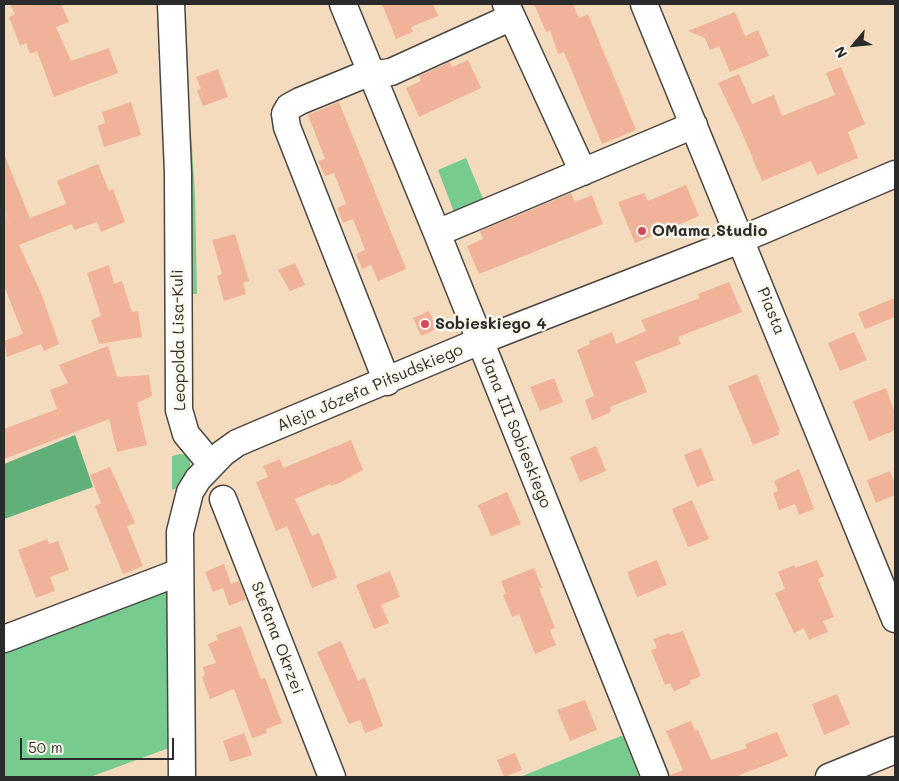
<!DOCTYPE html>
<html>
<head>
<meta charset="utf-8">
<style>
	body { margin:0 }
	#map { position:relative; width:899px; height:781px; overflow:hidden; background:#f4dbbe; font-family:Mali,sans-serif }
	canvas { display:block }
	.frame { position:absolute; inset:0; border:5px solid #2b2b2b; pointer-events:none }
	.north { position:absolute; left:829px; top:20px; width:50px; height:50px; -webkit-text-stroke:4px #fbf7ec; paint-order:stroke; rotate:242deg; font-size:14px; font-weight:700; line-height:20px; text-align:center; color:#2b2b2b }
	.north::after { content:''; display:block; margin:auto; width:18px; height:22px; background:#2b2b2b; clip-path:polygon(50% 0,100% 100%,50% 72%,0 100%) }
	.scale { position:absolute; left:20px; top:738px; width:154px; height:22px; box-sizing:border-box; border:2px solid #2b2b2b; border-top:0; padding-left:6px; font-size:15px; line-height:18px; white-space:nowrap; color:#2b2b2b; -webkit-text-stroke:4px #fbf7ec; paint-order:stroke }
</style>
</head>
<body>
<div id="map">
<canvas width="899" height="781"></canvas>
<div class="frame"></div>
<div class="north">N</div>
<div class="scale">50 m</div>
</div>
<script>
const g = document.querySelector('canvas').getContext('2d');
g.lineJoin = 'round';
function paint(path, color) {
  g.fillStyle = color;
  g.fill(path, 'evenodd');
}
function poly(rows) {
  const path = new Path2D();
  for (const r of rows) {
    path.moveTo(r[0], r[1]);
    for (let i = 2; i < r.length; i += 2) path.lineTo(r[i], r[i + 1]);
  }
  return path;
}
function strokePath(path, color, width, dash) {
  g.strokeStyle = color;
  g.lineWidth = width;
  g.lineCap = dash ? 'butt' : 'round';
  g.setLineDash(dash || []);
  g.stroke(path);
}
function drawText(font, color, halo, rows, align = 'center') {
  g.font = font + ' Mali,sans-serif';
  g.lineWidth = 5;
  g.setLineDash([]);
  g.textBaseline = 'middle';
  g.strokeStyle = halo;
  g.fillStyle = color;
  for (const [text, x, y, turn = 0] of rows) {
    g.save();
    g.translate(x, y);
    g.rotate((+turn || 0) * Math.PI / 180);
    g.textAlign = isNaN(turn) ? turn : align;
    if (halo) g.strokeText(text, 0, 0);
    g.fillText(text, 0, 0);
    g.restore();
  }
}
paint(poly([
	[188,133,191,133,195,194,197,294,186,294],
	[466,158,484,201,454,212,438,170],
	[180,454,187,455,190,461,190,470,181,486,172,490,172,456],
	[167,587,169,748,90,777,4,777,4,647],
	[623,736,639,777,520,777,621,736]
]), '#77cb8e');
paint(poly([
	[75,435,93,487,4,519,4,464]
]), '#61af79');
paint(poly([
	[10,4,61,4,69,22,56,27,71,61,109,48,118,73,54,97,37,51,30,54,26,43,20,46,9,17,15,14],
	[382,4,433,4,438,16,411,27,413,32,396,39],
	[534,4,573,4,579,18,588,14,636,130,602,144,564,52,558,54,550,30,546,32],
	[735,12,745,36,758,30,769,56,730,72,719,46,710,50,705,38,688,31],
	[468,60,481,88,419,117,406,88,421,81,419,76,450,62,452,67],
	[841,67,865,124,848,132,858,158,817,175,811,161,762,181,740,128,718,83,739,74,752,104,774,95,782,116,835,95,826,73],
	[218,69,228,97,203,106,197,90,201,89,196,77],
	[131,102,141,135,104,147,98,126,105,123,102,112],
	[339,102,406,269,378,281,371,265,362,269,356,254,365,250,353,219,343,223,337,208,346,204,334,173,325,176,318,161,325,159,308,115],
	[4,154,30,218,66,204,57,181,98,164,109,191,113,189,125,222,101,232,97,222,74,230,72,224,19,245,41,293,59,344,44,351,41,344,7,357,4,341,23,334,4,286,4,210,13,231,4,209],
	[686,185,699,216,635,243,618,202,644,193,648,201],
	[571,193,575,202,592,195,603,224,479,274,467,246,483,239,480,231],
	[235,234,249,281,243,283,246,294,224,301,217,276,222,274,212,240],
	[295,263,305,285,290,291,278,270],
	[109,265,114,284,122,281,132,312,138,311,142,337,99,344,91,320,101,316,87,273],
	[729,282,742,312,678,337,681,344,635,362,647,392,610,407,611,412,592,420,585,400,594,396,577,350,590,344,589,341,612,332,616,344,646,331,641,320,700,298,698,294],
	[895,298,895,317,865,329,858,313],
	[429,311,437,329,421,336,413,318],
	[854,332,867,360,840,371,828,343],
	[108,346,117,377,149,375,152,396,137,403,147,445,117,452,109,419,4,459,4,429,57,409,50,390,68,383,59,365],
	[757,374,780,430,778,431,779,435,753,445,728,386],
	[554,378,563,402,540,411,530,387],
	[886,388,895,413,895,430,869,441,853,401],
	[351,440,363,470,341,482,331,486,330,484,295,499,312,536,319,533,337,578,312,588,287,526,276,531,256,482,268,477,263,466,280,459,283,468],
	[596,446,606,471,580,482,570,457],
	[701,448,714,480,697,487,684,455],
	[110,467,135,523,127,526,143,566,123,574,95,506,101,503,90,475],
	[799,469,814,509,799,515,795,504,779,510,773,493,778,491,774,481],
	[890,471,895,484,895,495,876,503,867,480],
	[507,492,521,524,491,536,478,505],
	[692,500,709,539,688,547,672,509],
	[47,539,49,544,58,541,69,570,50,577,55,591,36,598,18,550],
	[657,560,667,585,637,597,627,572],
	[817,560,824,576,818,579,834,617,823,621,828,632,809,640,804,628,794,633,775,593,785,589,778,572,794,565,795,568],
	[224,564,231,584,239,581,246,599,229,606,223,588,213,592,205,572],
	[534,568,542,588,539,588,555,628,550,630,556,645,535,654,519,614,512,617,503,595,506,594,501,581],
	[390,571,400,597,381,605,389,623,374,629,356,585],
	[241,626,261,679,265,678,282,723,266,729,267,733,252,738,234,689,210,699,202,677,205,675,203,667,216,663,208,644,218,640,216,635],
	[683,631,701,676,689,681,691,684,674,691,670,683,665,685,651,650,657,648,653,639,669,633,670,635],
	[341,641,358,681,365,678,383,726,365,733,360,720,349,724,317,652],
	[837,694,850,724,824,735,812,704],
	[585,700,597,730,570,741,557,710],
	[691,721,695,731,698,730,711,760,747,748,745,744,777,732,788,756,735,777,670,777,670,775,683,770,666,731],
	[244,733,252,755,230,762,223,741],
	[515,753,522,770,504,777,497,760]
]), '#f0b399');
const minor = poly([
	[171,4,178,173,179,410,186,434,211,464],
	[343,4,437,233,655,777],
	[506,4,583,172],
	[644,4,895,619],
	[437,233,694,125],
	[387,382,287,127,285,114,289,107,300,101,361,76,391,72,512,17],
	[223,499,332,777],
	[4,639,180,572],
	[182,777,180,532,190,492,198,479,223,453,237,443,258,434,480,341,740,240,895,174],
	[829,777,895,750]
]);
strokePath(minor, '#494541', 29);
strokePath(minor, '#fff', 26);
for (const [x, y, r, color] of [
	[642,231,5,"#d1495b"],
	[425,324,5,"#d1495b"]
]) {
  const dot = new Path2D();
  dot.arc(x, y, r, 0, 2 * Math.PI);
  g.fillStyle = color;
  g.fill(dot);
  strokePath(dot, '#fbf7ec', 2);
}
drawText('bold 16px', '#2b2b2b', '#fbf7ec', [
	["OMama Studio",652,231],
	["Sobieskiego 4",435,324]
], 'left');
drawText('16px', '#2b2b2b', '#fbf7ec', [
	["Piasta",771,311,68],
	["Leopolda Lisa-Kuli",179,340,-91],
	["Aleja Józefa Piłsudskiego",370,388,-23],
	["Jana III Sobieskiego",516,432,68],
	["Stefana Okrzei",277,638,69]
]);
</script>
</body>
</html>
